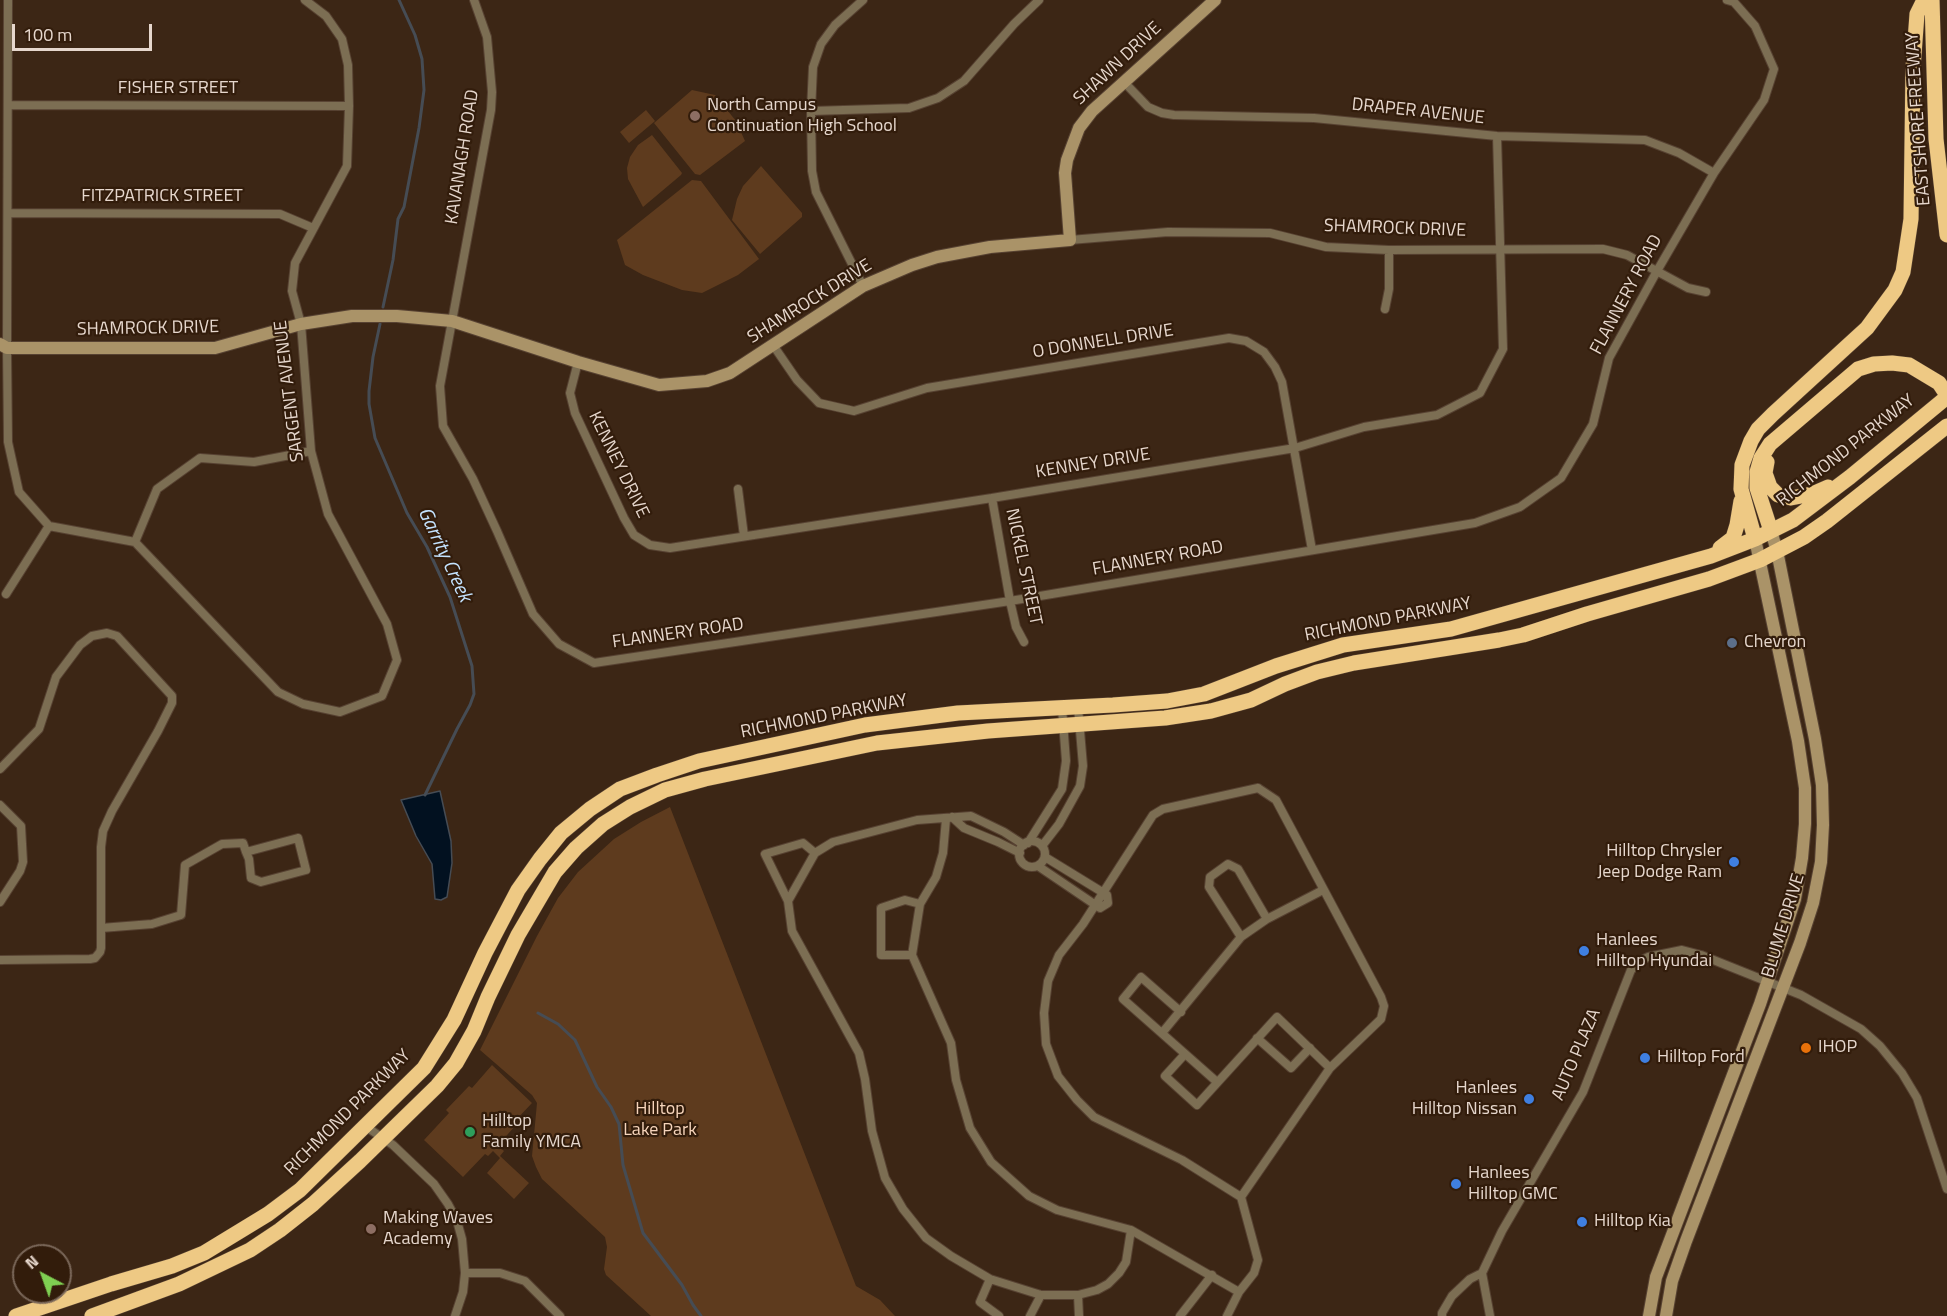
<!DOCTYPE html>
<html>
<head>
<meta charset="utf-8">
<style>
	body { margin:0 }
	#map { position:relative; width:1947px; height:1316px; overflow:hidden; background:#3c2615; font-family:"Titillium Web",sans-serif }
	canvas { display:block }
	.north { position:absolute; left:12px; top:1244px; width:60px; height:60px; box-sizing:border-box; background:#321c0b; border:2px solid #7a6759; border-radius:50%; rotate:319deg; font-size:16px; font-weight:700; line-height:24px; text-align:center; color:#e6d7cd }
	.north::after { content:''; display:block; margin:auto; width:21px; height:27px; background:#7fd052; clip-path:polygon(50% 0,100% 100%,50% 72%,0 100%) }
	.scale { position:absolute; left:12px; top:24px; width:140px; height:27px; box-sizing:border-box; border:3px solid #e6d7cd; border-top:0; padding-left:8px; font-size:18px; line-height:21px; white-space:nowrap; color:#e6d7cd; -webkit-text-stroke:4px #321c0b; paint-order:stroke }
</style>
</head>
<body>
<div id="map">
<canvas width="1947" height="1316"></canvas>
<div class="north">N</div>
<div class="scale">100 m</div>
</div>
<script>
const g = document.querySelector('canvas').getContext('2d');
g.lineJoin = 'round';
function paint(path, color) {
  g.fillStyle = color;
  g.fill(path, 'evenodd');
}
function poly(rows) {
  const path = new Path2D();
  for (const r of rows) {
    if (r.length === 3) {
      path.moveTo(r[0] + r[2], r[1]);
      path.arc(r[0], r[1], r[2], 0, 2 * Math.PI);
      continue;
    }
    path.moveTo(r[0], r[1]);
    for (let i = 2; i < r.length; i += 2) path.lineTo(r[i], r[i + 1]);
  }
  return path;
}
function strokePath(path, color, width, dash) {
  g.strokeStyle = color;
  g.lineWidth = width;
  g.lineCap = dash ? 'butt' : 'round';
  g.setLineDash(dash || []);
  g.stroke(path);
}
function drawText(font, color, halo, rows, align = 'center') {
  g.font = font + ' "Titillium Web",sans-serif';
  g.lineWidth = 4.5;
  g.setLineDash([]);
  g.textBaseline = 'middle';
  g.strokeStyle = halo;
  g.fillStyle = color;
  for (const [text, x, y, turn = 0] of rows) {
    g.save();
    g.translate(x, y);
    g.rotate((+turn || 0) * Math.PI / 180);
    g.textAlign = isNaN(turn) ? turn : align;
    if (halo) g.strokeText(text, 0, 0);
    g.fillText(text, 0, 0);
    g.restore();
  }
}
paint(poly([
	[692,90,715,95,736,121,745,141,700,175,695,174,654,123],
	[646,110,655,121,629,143,620,132],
	[652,135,682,173,681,175,643,207,628,179,627,168,630,157,638,145],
	[761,166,802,213,802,217,760,254,732,220,737,199,743,186],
	[692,180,701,181,759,259,738,275,702,293,682,290,643,275,625,265,617,240],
	[670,807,856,1286,880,1300,895,1316,651,1316,606,1275,604,1269,607,1247,605,1237,542,1179,536,1167,532,1156,537,1103,532,1095,480,1050,537,936,558,898,578,872,614,839,641,822],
	[492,1065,532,1103,515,1121,517,1124,498,1145,504,1151,500,1156,529,1183,514,1199,487,1173,500,1158,493,1151,488,1156,485,1154,463,1177,424,1140,449,1113,446,1110,469,1086,472,1088]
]), '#5e3b1e');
const water = poly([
	[440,791,451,841,452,863,447,897,441,900,435,899,432,864,416,836,401,800,440,791]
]);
paint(water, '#021120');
strokePath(water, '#464c54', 1.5);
strokePath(poly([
	[383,307,393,260,398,219,404,207,419,128,424,90,422,59,415,35,399,0],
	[380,324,373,357,369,391,369,404,375,438,407,513,427,547,450,597,472,666,474,694,470,705,457,729,425,795],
	[538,1013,558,1024,575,1040,597,1087,611,1107,619,1124,623,1165,643,1233,682,1285,693,1305,701,1316]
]), '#464c54', 3);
const street = poly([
	[8,0,7,348,8,442,19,492,49,526,135,542,278,692,303,704,340,712,382,696,397,660,387,624,328,514,311,451,301,324,292,291,295,263,347,166,349,106,348,65,342,39,326,16,305,0],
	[474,0,487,37,492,92,491,110,440,386,443,426,473,479,497,531,533,614,559,644,594,663,1010,601,1475,523,1520,507,1561,478,1593,424,1609,358,1657,271,1714,173,1764,100,1774,69,1755,26,1734,2,1727,0],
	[863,0,835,25,821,44,813,67,811,111,812,171,816,192,863,286],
	[1124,82,1148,107,1162,113,1174,115,1314,118,1497,136,1645,140,1679,153,1714,173],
	[8,105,349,106],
	[811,111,909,108,938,98,964,81,1014,24,1039,0],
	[9,213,280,214,313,228],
	[1070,240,1168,232,1270,233,1326,247,1389,250,1603,249,1627,255,1688,288,1706,292],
	[1385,309,1389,289,1389,250],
	[773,345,797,380,819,403,854,411,927,388,1229,338,1246,341,1264,352,1275,367,1282,382,1312,550],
	[578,362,570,393,575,413,624,518,634,535,650,545,670,548,992,498,1295,448,1364,427,1437,415,1480,393,1503,349,1497,136],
	[738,489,744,536],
	[992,498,1010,601,1016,627,1024,642],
	[135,542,157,489,200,458,254,462,311,451],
	[6,594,49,526],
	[0,769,39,729,56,677,80,645,92,636,107,633,117,636,172,696,172,703,158,731,112,811,103,831,101,847,101,948,100,952,95,958,90,959,0,960],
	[1258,788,1276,800,1381,997,1384,1006,1381,1019,1330,1068,1241,1197,1182,1160,1094,1117,1077,1100,1058,1076,1046,1044,1044,1013,1048,981,1059,955,1083,924,1153,815,1163,809,1258,788],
	[0,805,21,826,23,862,20,871,0,902],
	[952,817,964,828,998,842,1020,853],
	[946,819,943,853,936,877,920,904,912,955,951,1043,956,1080,970,1128,991,1162,1029,1196,1057,1210,1131,1230,1239,1292],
	[1032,854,13],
	[1028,843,1062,789,1066,761,1062,708],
	[1024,845,1004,832,971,816,917,820,833,842,815,853,788,901,792,931,859,1053,865,1079,872,1131,885,1178,903,1209,926,1238,951,1256,990,1279,1041,1295,1078,1295,1097,1290,1108,1284,1119,1273,1126,1262,1131,1230],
	[1042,846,1059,824,1080,786,1083,766,1078,707],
	[1038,866,1100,908,1108,903,1107,895,1045,857],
	[788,901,765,854,803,843,815,853],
	[101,928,152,924,181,915,185,865,222,844,243,843,246,852,249,859,251,878,261,882,306,870,298,838,246,852],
	[1241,937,1209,887,1210,877,1228,864,1238,869,1267,919],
	[912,955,881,955,881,908,905,900,920,904],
	[1181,1012,1141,977,1123,999,1217,1082],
	[1162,1033,1241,937,1267,919,1323,890],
	[1257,1038,1291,1068,1310,1048],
	[1185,1054,1165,1076,1197,1105,1277,1017,1330,1068],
	[365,1126,393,1145,434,1184,448,1204,457,1221,462,1239,465,1273,463,1292,455,1316],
	[465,1273,500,1273,525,1281,560,1316],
	[1482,1273,1490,1316],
	[990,1279,980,1302,999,1316],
	[1078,1295,1079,1316],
	[1030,1316,1041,1295],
	[1180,1316,1212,1275],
	[1227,1316,1239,1292,1254,1273,1258,1260,1241,1197],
	[1442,1316,1442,1313,1452,1296,1470,1279,1482,1273,1502,1231,1583,1092,1631,970,1642,960,1648,957,1682,950,1701,955,1801,995,1861,1029,1880,1046,1902,1073,1917,1098,1947,1189]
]);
const secondary = poly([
	[0,344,7,348,215,348,301,324,352,316,397,316,452,321,578,362,659,385,707,381,730,373,863,286,912,265,937,257,990,247,1070,240,1065,173,1067,160,1079,128,1092,111,1215,0],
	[1649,1316,1656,1277,1760,1004,1795,899,1802,858,1805,824,1805,788,1798,741,1755,539],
	[1666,1316,1672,1281,1686,1241,1800,943,1813,903,1821,862,1823,825,1822,785,1815,739,1777,551,1771,531]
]);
const highway = poly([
	[1932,0,1936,139,1947,235],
	[1767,462,1765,473,1770,487,1778,495,1791,498,1812,494,1828,487],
	[1771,531,1757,488,1757,472,1761,458,1770,444,1858,369,1874,364,1892,363,1909,365,1939,383,1947,395],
	[1755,539,1741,489,1742,465,1751,441,1758,429,1773,414,1867,328,1895,290,1903,272,1911,219,1913,68,1917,14,1924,0],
	[1720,548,1733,538,1737,525,1741,501],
	[16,1316,111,1284,172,1266,204,1253,268,1214,300,1190,424,1068,454,1020,485,953,518,890,540,859,561,833,590,809,620,789,657,775,699,761,865,725,958,713,1113,705,1167,701,1204,694,1276,666,1343,645,1451,629,1711,556,1755,539,1793,520,1850,477,1947,397],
	[92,1316,179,1284,250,1250,280,1230,313,1204,360,1161,437,1086,456,1063,474,1031,488,997,518,935,555,872,576,848,603,824,630,807,665,790,705,779,877,743,988,731,1165,718,1211,711,1251,700,1285,684,1317,672,1354,663,1499,640,1523,635,1587,614,1709,579,1760,560,1804,537,1827,521,1947,426]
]);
strokePath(street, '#574232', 10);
strokePath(secondary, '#574232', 14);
strokePath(highway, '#574232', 16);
strokePath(street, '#7c6e53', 8);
strokePath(secondary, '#aa9368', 12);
strokePath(highway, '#eec984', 15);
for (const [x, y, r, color] of [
	[695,116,6,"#8d6e63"],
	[1732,643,6,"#5c6f8a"],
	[1734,862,6,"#3f7fe0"],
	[1584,951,6,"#3f7fe0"],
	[1806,1048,6,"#e8710a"],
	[1645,1058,6,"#3f7fe0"],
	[1529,1099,6,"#3f7fe0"],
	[470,1132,6,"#2e9e5b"],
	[1456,1184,6,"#3f7fe0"],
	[1582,1222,6,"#3f7fe0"],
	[371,1229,6,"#8d6e63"]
]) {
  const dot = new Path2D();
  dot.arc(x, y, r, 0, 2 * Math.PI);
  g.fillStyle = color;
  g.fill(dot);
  strokePath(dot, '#321c0b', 2);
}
drawText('18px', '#e6d7cd', '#321c0b', [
	["SHAWN DRIVE",1118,64,-43],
	["FISHER STREET",178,89],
	["DRAPER AVENUE",1418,112,6],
	["EASTSHORE FREEWAY",1919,119,-94],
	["KAVANAGH ROAD",463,157,-81],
	["FITZPATRICK STREET",162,197],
	["SHAMROCK DRIVE",1395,229,2],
	["FLANNERY ROAD",1627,295,-62],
	["SHAMROCK DRIVE",810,302,-32],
	["SHAMROCK DRIVE",148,329,-1],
	["O DONNELL DRIVE",1103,342,-9],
	["SARGENT AVENUE",290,391,-97],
	["RICHMOND PARKWAY",1846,451,-38],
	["KENNEY DRIVE",1093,464,-9],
	["KENNEY DRIVE",618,465,64],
	["FLANNERY ROAD",1158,559,-10],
	["NICKEL STREET",1023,567,78],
	["RICHMOND PARKWAY",1388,620,-11],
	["FLANNERY ROAD",678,634,-8],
	["RICHMOND PARKWAY",824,717,-11],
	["BLUME DRIVE",1784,926,-73],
	["AUTO PLAZA",1577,1055,-67],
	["RICHMOND PARKWAY",348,1113,-45]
]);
drawText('18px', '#e6d7cd', '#321c0b', [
	["North Campus",707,106],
	["Continuation High School",707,127],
	["Chevron",1744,643],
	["Hilltop Chrysler",1722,852,"right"],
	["Jeep Dodge Ram",1722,873,"right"],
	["Hanlees",1596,941],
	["Hilltop Hyundai",1596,962],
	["IHOP",1818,1048],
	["Hilltop Ford",1657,1058],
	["Hanlees",1517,1089,"right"],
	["Hilltop Nissan",1517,1110,"right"],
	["Hilltop",482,1122],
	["Family YMCA",482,1143],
	["Hanlees",1468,1174],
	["Hilltop GMC",1468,1195],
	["Making Waves",383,1219],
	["Academy",383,1240],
	["Hilltop Kia",1594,1222]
], 'left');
drawText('18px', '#f6d4bb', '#321c0b', [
	["Hilltop",660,1110],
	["Lake Park",660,1131]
]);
drawText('italic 20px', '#c4e3ff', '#321c0b', [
	["Garrity Creek",444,555,65]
]);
</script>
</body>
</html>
